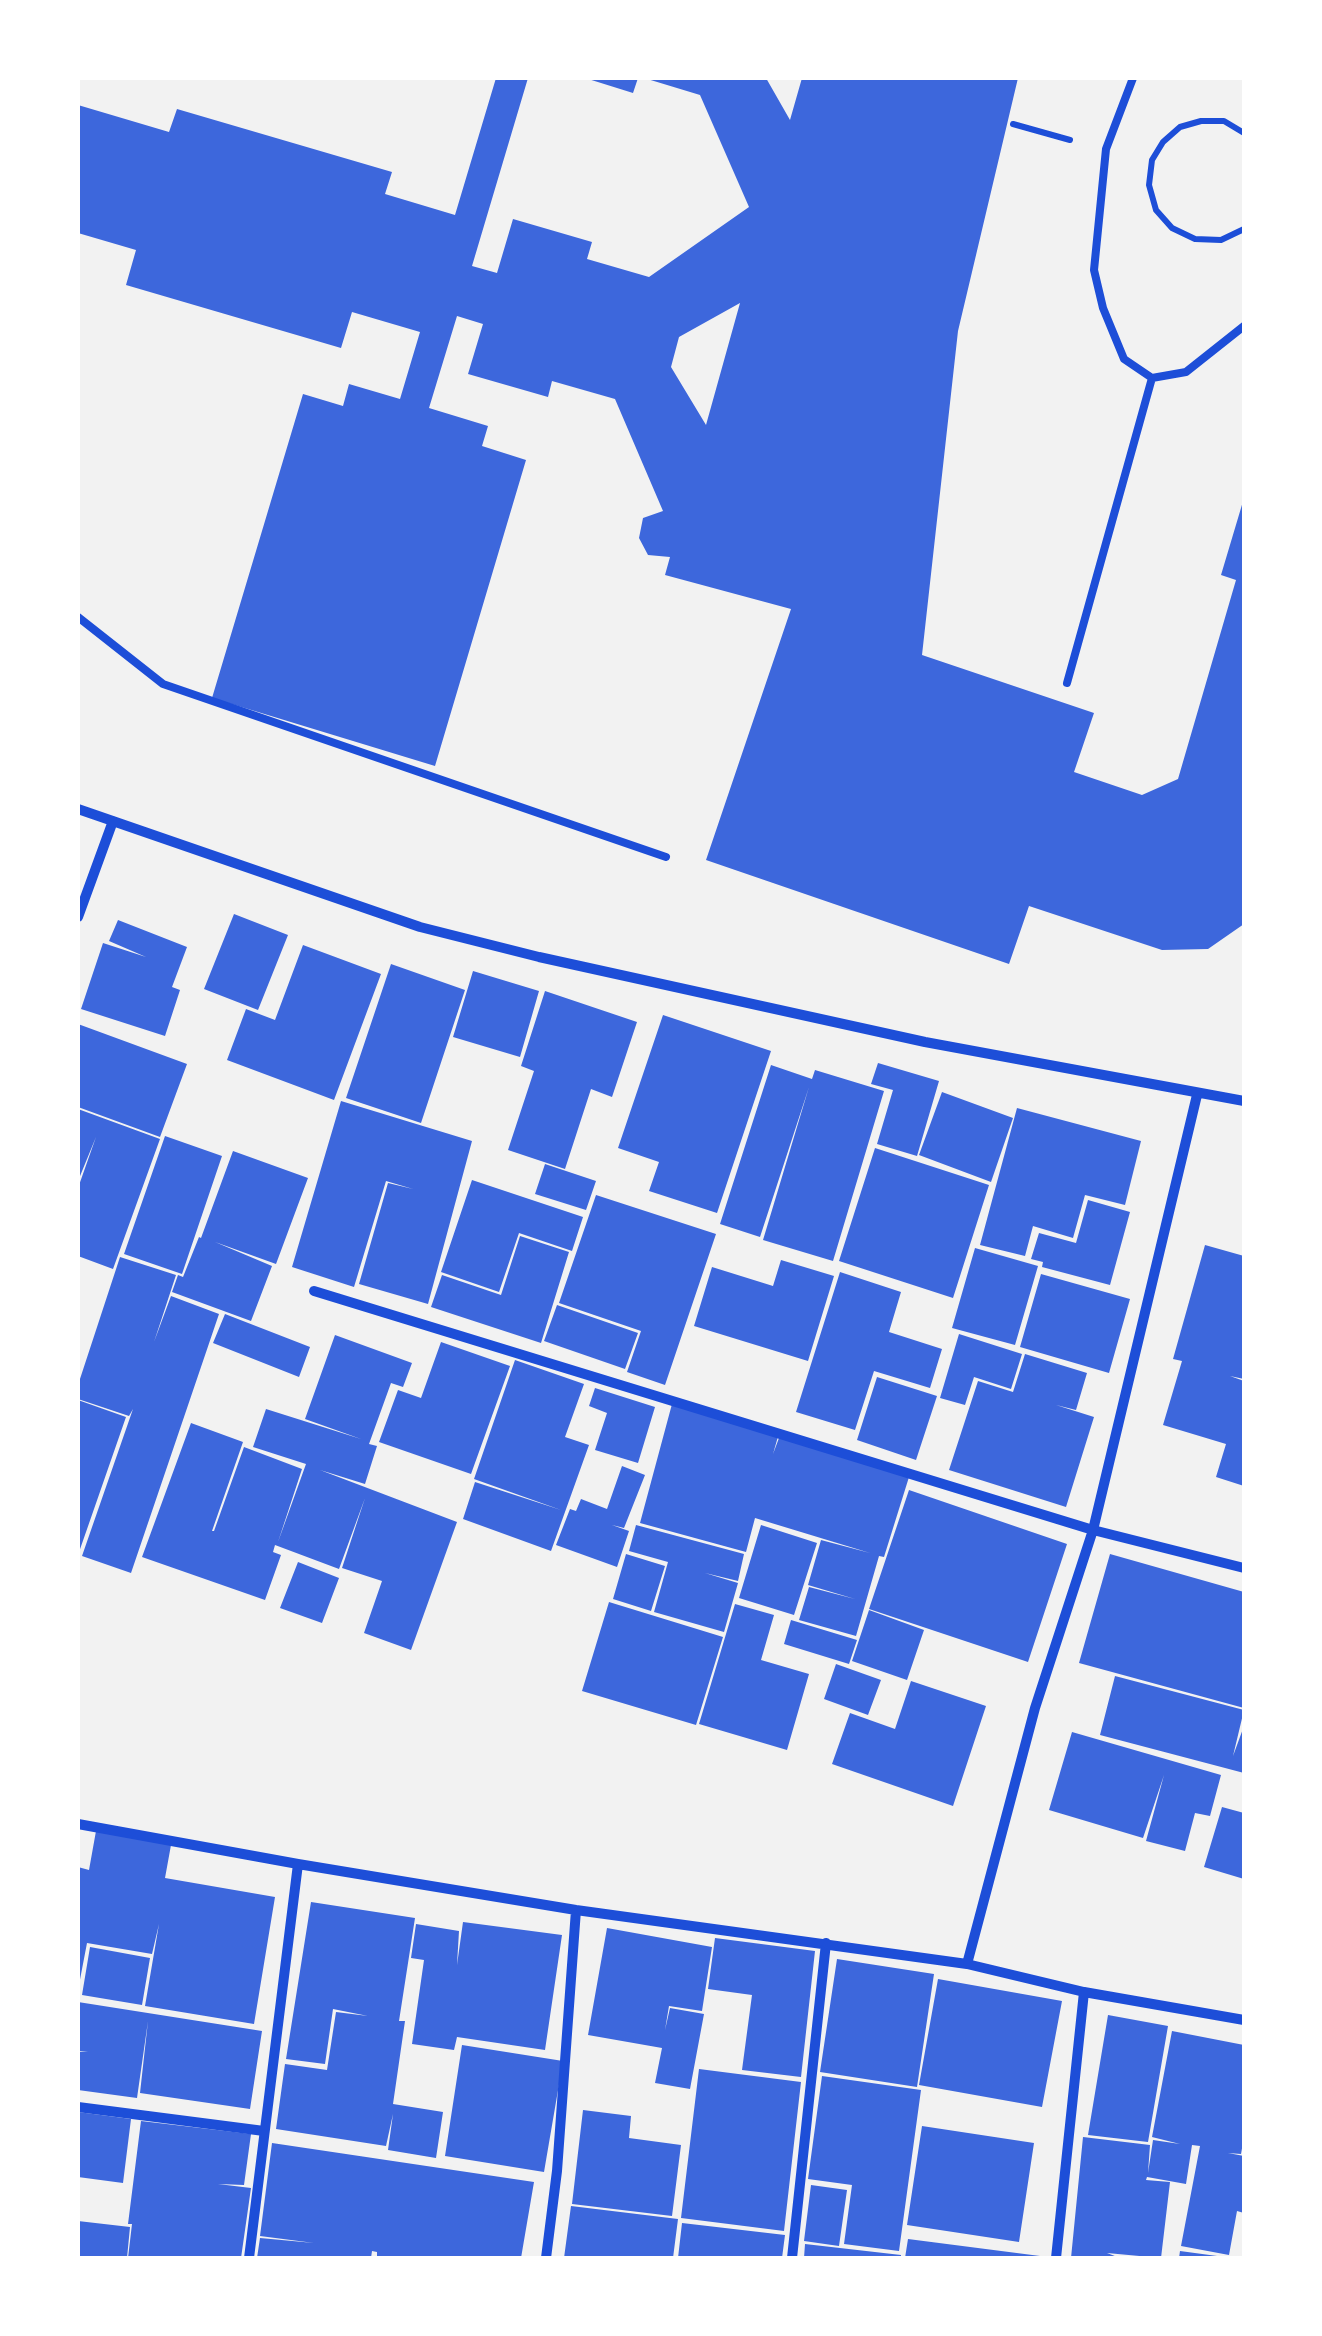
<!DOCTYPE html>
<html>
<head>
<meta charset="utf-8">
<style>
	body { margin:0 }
	#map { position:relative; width:1322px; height:2336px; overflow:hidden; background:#f2f2f2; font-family:"Fira Sans",sans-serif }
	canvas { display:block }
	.frame { position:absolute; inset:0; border:80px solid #fff; pointer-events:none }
</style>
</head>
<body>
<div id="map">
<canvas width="1322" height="2336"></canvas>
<div class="frame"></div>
</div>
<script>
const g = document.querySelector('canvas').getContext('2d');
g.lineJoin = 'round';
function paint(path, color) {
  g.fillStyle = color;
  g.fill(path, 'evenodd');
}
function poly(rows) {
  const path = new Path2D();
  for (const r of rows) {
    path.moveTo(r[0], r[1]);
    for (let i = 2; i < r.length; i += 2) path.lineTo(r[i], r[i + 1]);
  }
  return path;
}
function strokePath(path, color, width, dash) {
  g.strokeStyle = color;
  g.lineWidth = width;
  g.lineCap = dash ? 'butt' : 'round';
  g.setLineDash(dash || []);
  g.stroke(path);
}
paint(poly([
	[496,78,528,78,472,266,497,273,513,219,592,242,587,259,649,277,749,207,700,95,644,78,766,78,790,120,802,78,1018,78,958,331,922,655,1094,713,1074,772,1142,795,1178,779,1236,580,1221,575,1244,498,1244,924,1208,949,1162,950,1029,906,1009,964,706,860,791,609,665,575,670,557,648,555,639,538,643,518,663,511,615,399,552,381,548,397,468,374,483,324,457,316,429,408,488,426,482,446,526,460,435,766,212,698,303,394,343,406,349,384,400,399,420,332,352,312,341,348,126,285,136,250,78,233,78,105,169,132,177,109,392,172,385,194,455,215],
	[740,303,706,425,671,367,679,337],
	[585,78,638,78,633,93],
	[234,914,288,935,258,1010,204,989],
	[118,920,187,947,172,987,180,990,165,1036,81,1009,103,943,146,957,109,941],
	[303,945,381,974,334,1100,227,1060,246,1009,275,1020],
	[391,964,465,990,421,1123,346,1098],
	[473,971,539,991,520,1057,453,1037],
	[545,991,637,1022,612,1097,591,1089,565,1169,508,1150,534,1071,521,1066],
	[663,1015,771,1051,717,1213,649,1191,659,1162,618,1148],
	[78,1024,187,1064,160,1137,78,1107],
	[878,1063,939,1081,917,1156,877,1144,893,1090,871,1084],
	[771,1065,812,1079,815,1070,884,1091,833,1261,763,1240,809,1087,760,1237,720,1224],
	[942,1092,1013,1118,991,1182,919,1155],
	[341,1101,472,1141,428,1304,359,1284,388,1183,413,1189,386,1181,354,1287,292,1267],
	[1017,1108,1141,1141,1125,1205,1085,1195,1073,1238,1033,1226,1025,1256,980,1245],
	[78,1109,160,1139,113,1269,78,1256,78,1188,96,1137,78,1181],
	[165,1136,222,1156,182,1274,124,1254],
	[875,1148,989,1185,953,1298,839,1261],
	[233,1151,308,1178,276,1264,215,1242,272,1266,251,1321,172,1292,178,1275,183,1277,199,1237,201,1238],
	[545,1164,596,1181,586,1210,535,1194],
	[472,1180,583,1217,572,1251,519,1233,499,1292,441,1272],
	[596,1195,716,1234,665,1385,627,1372,641,1331,559,1303],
	[1088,1200,1130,1212,1110,1285,1042,1267,1043,1262,1031,1259,1039,1233,1076,1243],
	[520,1236,569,1252,541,1343,431,1307,442,1275,501,1295],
	[1205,1245,1244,1256,1244,1379,1230,1376,1244,1381,1244,1486,1216,1477,1226,1444,1163,1425,1182,1361,1173,1359],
	[975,1248,1038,1266,1015,1345,952,1328],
	[120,1257,176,1275,154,1342,171,1296,219,1314,131,1573,82,1556,133,1409,129,1416,78,1399,78,1385],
	[781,1260,834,1276,808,1361,694,1326,712,1267,773,1286],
	[840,1272,901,1292,889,1332,942,1349,930,1388,874,1371,855,1430,796,1412],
	[1041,1274,1130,1299,1109,1373,1020,1347],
	[557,1305,638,1333,625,1369,544,1341],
	[225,1314,310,1347,299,1377,213,1343],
	[959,1334,1022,1354,1011,1389,974,1377,965,1405,940,1398],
	[335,1335,412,1363,403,1387,391,1383,369,1444,377,1446,365,1484,320,1470,457,1522,411,1650,364,1633,382,1581,342,1568,365,1498,339,1569,275,1545,273,1552,281,1555,265,1600,142,1557,191,1423,243,1442,212,1531,214,1531,244,1447,302,1469,278,1542,306,1464,253,1447,266,1409,361,1439,305,1419],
	[441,1342,510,1366,471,1474,379,1442,398,1390,421,1398],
	[1025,1354,1087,1373,1076,1410,1056,1405,1094,1417,1066,1507,949,1470,978,1381,1013,1392],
	[515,1360,584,1384,565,1437,589,1445,551,1551,463,1519,475,1482,561,1510,474,1479],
	[877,1377,937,1396,916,1460,857,1440],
	[595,1388,655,1407,638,1463,595,1450,607,1413,589,1406],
	[78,1400,126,1417,78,1555],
	[672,1404,779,1433,773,1454,779,1438,909,1477,884,1557,879,1556,856,1636,799,1620,809,1587,855,1599,808,1585,821,1540,870,1553,755,1518,746,1552,640,1523],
	[622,1466,645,1475,624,1528,612,1525,629,1531,617,1567,556,1545,570,1509,576,1511,581,1499,607,1509],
	[909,1490,1067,1544,1028,1662,869,1609],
	[636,1525,744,1554,738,1581,705,1573,738,1583,724,1632,654,1612,668,1562,629,1551],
	[761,1525,817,1543,794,1615,739,1598],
	[626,1554,665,1566,651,1611,613,1599],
	[1110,1554,1244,1592,1244,1708,1079,1663],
	[298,1562,339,1578,322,1623,280,1608],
	[609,1602,723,1637,696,1725,582,1691],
	[735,1604,774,1615,761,1660,809,1674,787,1750,699,1724],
	[869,1610,924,1630,907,1680,852,1661],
	[791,1620,857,1640,849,1664,784,1644],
	[836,1664,881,1680,868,1715,824,1699],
	[1115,1676,1244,1710,1233,1756,1244,1726,1244,1773,1100,1735],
	[911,1681,986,1706,953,1806,832,1764,850,1713,895,1729],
	[1072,1732,1221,1775,1210,1816,1195,1813,1185,1851,1146,1841,1164,1775,1143,1838,1049,1810],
	[1222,1807,1244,1813,1244,1879,1204,1867],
	[96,1831,171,1845,165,1878,275,1897,254,2024,145,2006,159,1924,152,1954,87,1943,78,1990,78,1867,89,1870],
	[311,1902,415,1918,399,2021,405,2021,393,2104,443,2112,436,2158,388,2150,393,2114,386,2146,276,2129,285,2064,327,2070,336,2012,368,2016,333,2009,325,2064,286,2059],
	[463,1922,562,1935,545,2050,457,2037,454,2050,412,2044,424,1960,411,1958,416,1924,459,1931,457,1965],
	[607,1928,712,1947,702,2011,669,2006,665,2030,670,2008,704,2014,690,2089,655,2083,662,2048,588,2035],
	[715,1938,815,1951,801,2077,742,2070,752,1995,708,1989],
	[90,1947,150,1958,142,2005,82,1995],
	[837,1959,934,1974,917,2087,820,2072],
	[938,1979,1062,2001,1042,2107,919,2085],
	[78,2002,262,2031,250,2109,140,2093,148,2021,137,2098,78,2090,78,2052,88,2052,78,2051],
	[1108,2015,1168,2026,1148,2142,1088,2135],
	[1172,2031,1244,2045,1244,2137,1241,2154,1228,2153,1244,2156,1244,2213,1237,2211,1229,2255,1181,2246,1200,2146,1192,2145,1186,2184,1147,2177,1146,2180,1170,2182,1161,2258,1107,2253,1120,2258,1071,2258,1083,2137,1150,2145,1148,2173,1153,2140,1180,2144,1152,2137],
	[462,2045,563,2061,544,2172,445,2156],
	[699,2069,801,2082,784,2231,681,2218],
	[822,2076,921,2090,899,2251,844,2244,852,2185,808,2179],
	[583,2110,631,2116,629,2138,681,2145,672,2216,572,2204],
	[78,2112,131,2119,123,2183,78,2177],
	[141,2121,251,2134,244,2185,218,2184,251,2188,241,2258,128,2258,132,2224,128,2224],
	[922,2126,1034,2143,1019,2242,907,2225],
	[272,2143,534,2182,521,2258,377,2258,377,2252,372,2251,371,2258,257,2258,260,2238,314,2243,260,2236],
	[811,2185,847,2190,839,2246,804,2241],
	[571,2206,678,2219,673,2258,564,2258],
	[78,2221,130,2227,127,2258,78,2258],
	[682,2223,785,2235,782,2258,678,2258],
	[908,2239,1040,2256,1040,2258,905,2258],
	[805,2244,901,2255,901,2258,804,2258],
	[1180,2251,1217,2256,1217,2258,1179,2258]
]), '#3d67dc');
strokePath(poly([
	[1013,124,1070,140],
	[1244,133,1224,121,1201,121,1180,127,1163,142,1152,160,1149,185,1156,210,1172,228,1195,239,1221,240,1244,229]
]), '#1d4ed8', 6);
strokePath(poly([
	[1133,78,1106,149,1094,270,1103,308,1124,359,1152,378,1186,372,1244,326],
	[78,617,163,684,666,857],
	[1067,683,1152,378]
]), '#1d4ed8', 8);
strokePath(poly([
	[78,809,420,927,539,957,925,1042,1244,1101],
	[78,917,113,821],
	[314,1291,1093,1530,1244,1568],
	[78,1824,298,1864,576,1910,967,1964,1084,1992,1244,2020],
	[967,1964,1035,1708,1093,1530,1197,1095],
	[78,2107,264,2131],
	[249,2258,298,1864],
	[546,2258,557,2171,576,1910],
	[792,2258,826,1943],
	[1056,2258,1084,1992]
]), '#1d4ed8', 10);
</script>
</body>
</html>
